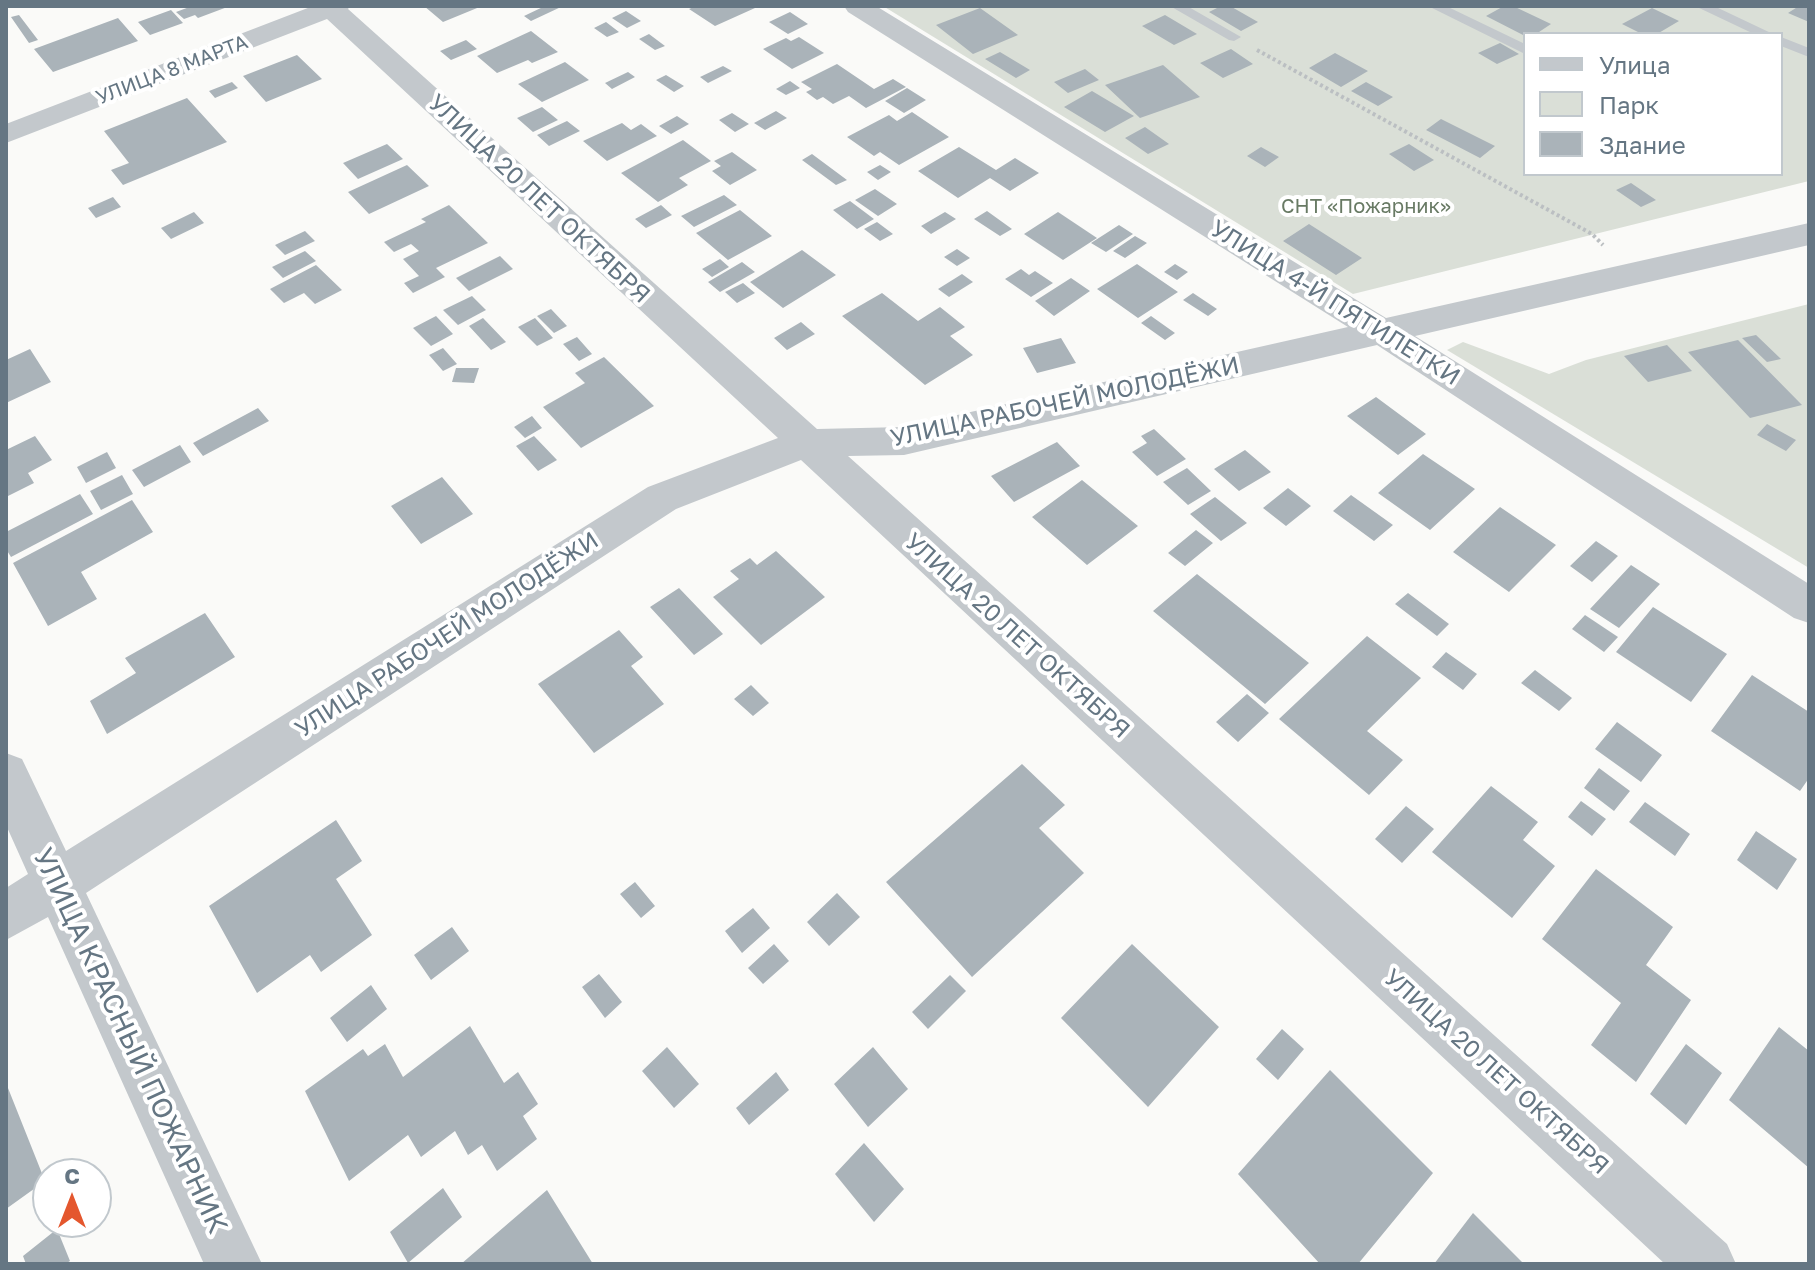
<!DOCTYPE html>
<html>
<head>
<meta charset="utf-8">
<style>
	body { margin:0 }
	#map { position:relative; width:1815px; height:1270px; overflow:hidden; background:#fafaf8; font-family:"Golos Text",sans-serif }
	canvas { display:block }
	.frame { position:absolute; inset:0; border:8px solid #657683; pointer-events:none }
	.legend { position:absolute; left:1523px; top:32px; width:260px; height:144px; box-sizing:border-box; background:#fff; border:2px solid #c1c8cd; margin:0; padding:10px 14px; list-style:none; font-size:24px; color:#657683 }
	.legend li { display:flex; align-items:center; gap:16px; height:40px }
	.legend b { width:40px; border:2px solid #c1c8cd }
	.north { position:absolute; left:32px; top:1158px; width:80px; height:80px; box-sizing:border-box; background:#fff; border:2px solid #c1c8cd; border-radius:50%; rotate:0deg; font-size:22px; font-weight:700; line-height:32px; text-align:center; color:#657683 }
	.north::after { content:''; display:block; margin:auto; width:28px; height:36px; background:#e4572e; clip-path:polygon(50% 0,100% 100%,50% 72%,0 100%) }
</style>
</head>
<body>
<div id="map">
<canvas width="1815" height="1270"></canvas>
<div class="frame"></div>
<ul class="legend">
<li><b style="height:10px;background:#c3c8cc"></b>Улица</li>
<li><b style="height:22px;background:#dadfd7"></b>Парк</li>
<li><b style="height:22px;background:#aab3b9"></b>Здание</li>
</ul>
<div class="north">С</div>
</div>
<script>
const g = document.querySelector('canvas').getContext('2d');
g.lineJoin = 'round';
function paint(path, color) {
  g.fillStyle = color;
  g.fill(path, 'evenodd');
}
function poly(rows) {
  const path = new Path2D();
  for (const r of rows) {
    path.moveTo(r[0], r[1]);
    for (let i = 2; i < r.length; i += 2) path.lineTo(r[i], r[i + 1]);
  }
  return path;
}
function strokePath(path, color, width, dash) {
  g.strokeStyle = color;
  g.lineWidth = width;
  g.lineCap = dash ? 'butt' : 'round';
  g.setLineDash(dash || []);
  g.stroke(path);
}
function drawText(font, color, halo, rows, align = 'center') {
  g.font = font + ' "Golos Text",sans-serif';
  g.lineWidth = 8;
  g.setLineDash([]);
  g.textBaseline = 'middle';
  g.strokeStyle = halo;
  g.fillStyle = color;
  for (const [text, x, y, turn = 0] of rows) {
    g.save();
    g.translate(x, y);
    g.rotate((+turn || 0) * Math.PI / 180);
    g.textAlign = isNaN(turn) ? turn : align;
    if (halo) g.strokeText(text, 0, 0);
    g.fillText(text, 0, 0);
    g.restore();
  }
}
paint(poly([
	[883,6,1809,6,1809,181,1353,294],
	[1525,34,1781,34,1781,174,1525,174],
	[1809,304,1809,568,1447,350,1463,342,1549,374,1586,360]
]), '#dadfd7');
paint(poly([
	[192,6,230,6,198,18,195,15,184,19,176,12],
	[424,6,482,6,443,22],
	[545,6,563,6,531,21,524,16],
	[696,6,752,6,755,8,715,26,689,9],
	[1221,6,1230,6,1258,22,1241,31,1209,12],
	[1504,6,1513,6,1551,24,1536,34,1525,36,1486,16],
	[1799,6,1809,6,1809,22,1788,13],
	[980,8,1018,35,973,54,936,25],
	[1652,8,1679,21,1657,34,1642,34,1622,24],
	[171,10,183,23,150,35,138,22],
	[626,11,641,21,627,28,612,18],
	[790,12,808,24,788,34,769,22],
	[19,15,38,40,29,43,11,17],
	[1165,15,1197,34,1174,45,1142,26],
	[118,18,138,41,53,72,34,49],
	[606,22,619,32,607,37,594,28],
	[531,31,558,52,532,63,528,60,497,73,477,56],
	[649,34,665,46,655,50,639,39],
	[799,37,824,53,792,69,763,49,786,38,791,41],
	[466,40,477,49,451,60,440,51],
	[1500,43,1519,54,1497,64,1478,53],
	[1231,49,1253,64,1223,78,1200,63],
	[1000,52,1030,70,1016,78,985,59],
	[1335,53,1368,71,1341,87,1309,68],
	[297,55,322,79,266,102,243,76],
	[565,62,589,80,542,102,518,84],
	[837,64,874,89,893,79,906,87,866,108,849,96,833,104,823,97,817,100,806,92,812,89,801,82],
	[1163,65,1200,97,1140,118,1105,85],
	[723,66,732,71,708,83,700,77],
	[1085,69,1099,80,1068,93,1054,82],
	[628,72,635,77,612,89,605,83],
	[666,75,684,86,674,92,656,80],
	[790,81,800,88,786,95,776,89],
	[232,82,238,88,215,98,209,91],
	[1366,82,1393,97,1378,106,1351,91],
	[907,88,926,100,904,113,885,101],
	[1092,91,1134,116,1105,132,1064,107],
	[187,98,227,142,123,185,111,170,129,163,104,131],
	[542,107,558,120,533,132,517,118],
	[776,111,787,118,765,130,754,123],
	[912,112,949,137,899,165,880,152,874,156,847,137,889,115,897,121],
	[732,113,749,124,735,132,719,120],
	[677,116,689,124,671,134,659,126],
	[1441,119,1495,146,1480,158,1426,130],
	[567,121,580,131,549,146,537,135],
	[622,123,631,130,641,124,657,136,607,161,583,141],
	[1145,127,1169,144,1148,154,1125,138],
	[683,140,711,161,679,178,688,185,658,202,621,173],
	[387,144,403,159,358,179,343,163],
	[1409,144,1434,160,1414,171,1389,154],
	[959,147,996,170,1015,158,1039,173,1010,191,990,178,958,198,918,171],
	[1261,147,1279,157,1265,167,1247,156],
	[732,152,757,170,730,185,712,171,721,166,714,161],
	[812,154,847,180,836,185,802,160],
	[407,165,429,186,369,214,348,192],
	[880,165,891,172,878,180,867,172],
	[1631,183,1656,200,1641,207,1616,190],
	[875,189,897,204,878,216,855,200],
	[724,195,737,205,694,227,681,216],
	[113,197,121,207,96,218,88,208],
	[850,201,874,219,857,229,833,210],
	[449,205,488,243,436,268,445,277,413,293,404,283,419,276,403,259,419,251,411,244,394,252,384,242,426,222,421,219],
	[661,205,672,215,646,228,635,219],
	[740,210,772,236,728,260,696,233],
	[987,211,1012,229,1000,236,974,219],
	[194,212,204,223,171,239,161,228],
	[945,212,956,219,931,234,921,226],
	[1058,212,1097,238,1063,260,1024,234],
	[877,222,893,234,880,241,864,229],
	[1309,224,1334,240,1362,258,1336,275,1283,241],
	[1119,225,1133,234,1106,252,1091,243],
	[305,231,315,241,285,255,275,245],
	[1135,236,1147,243,1125,258,1113,251],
	[957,249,970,258,957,266,944,257],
	[802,250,836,275,783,308,750,282],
	[305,251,316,261,283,278,272,267],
	[500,256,513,269,469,291,456,278],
	[720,259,729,267,712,277,702,269],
	[742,262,755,272,720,292,708,282],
	[1137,264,1178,292,1138,318,1097,289],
	[1175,264,1188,272,1177,280,1164,272],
	[316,265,342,290,315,304,304,293,284,303,270,289],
	[1021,269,1029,275,1035,271,1053,283,1031,297,1005,279],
	[962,274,973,282,949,297,938,289],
	[1071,278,1090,291,1054,316,1035,301],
	[743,283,755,293,737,303,725,292],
	[882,293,918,321,940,307,965,327,950,336,973,355,925,385,842,316],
	[1193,293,1217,309,1208,316,1183,300],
	[472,296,486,310,458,325,443,310],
	[551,309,567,326,554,333,537,316],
	[436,316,453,334,431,346,413,328],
	[1151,316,1175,333,1165,340,1141,323],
	[483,318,506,342,491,350,469,326],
	[535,318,553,338,537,346,518,327],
	[801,322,815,334,787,350,774,338],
	[1756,335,1781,359,1767,362,1742,338],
	[577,337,592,354,579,361,563,344],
	[1061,338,1076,363,1037,373,1023,348],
	[1738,340,1802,405,1750,418,1688,352],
	[1667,345,1692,371,1648,382,1624,356],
	[443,348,457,364,443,371,429,355],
	[30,349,51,382,6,403,6,360],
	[604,357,654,406,581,448,543,407,585,383,575,373],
	[456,368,479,368,474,383,452,382],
	[1376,397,1426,434,1398,455,1347,416],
	[258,408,269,421,203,456,193,443],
	[532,416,542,428,525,438,514,427],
	[1767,424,1796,440,1786,451,1757,435],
	[1154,429,1186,459,1157,476,1132,452,1147,443,1141,436],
	[35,436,52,460,28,473,34,483,6,497,6,450],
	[534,436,557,460,538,471,516,446],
	[1057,442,1080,466,1014,502,991,476],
	[180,445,191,462,144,487,132,470],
	[1245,450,1271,472,1239,491,1214,469],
	[107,452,116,468,86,483,77,467],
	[1423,454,1475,489,1430,530,1378,493],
	[1187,468,1211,491,1188,505,1163,482],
	[122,475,133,494,101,510,90,491],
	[442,477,473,514,421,544,391,506],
	[1082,480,1138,526,1087,565,1032,517],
	[1288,488,1311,506,1286,526,1263,508],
	[80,494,93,514,11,557,6,549,6,532],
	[1351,495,1393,525,1374,541,1333,511],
	[1215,497,1247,523,1221,541,1190,514],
	[132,500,153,532,81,572,97,599,48,626,13,563],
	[1500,507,1556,545,1509,592,1453,552],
	[1196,530,1213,543,1185,566,1168,553],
	[1596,541,1618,556,1592,582,1570,566],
	[776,551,825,597,761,645,713,597,739,579,730,571,750,558,757,565],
	[1631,565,1660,584,1619,628,1590,609],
	[1197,574,1309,663,1265,704,1153,611],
	[679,588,723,634,694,655,650,607],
	[1408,593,1449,624,1437,636,1395,604],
	[1653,607,1727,654,1691,702,1616,652],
	[205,613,235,657,107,734,90,701,136,673,125,658],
	[1585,615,1618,637,1604,652,1572,629],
	[619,630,643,657,631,666,664,704,594,753,538,684],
	[1367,636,1421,678,1367,731,1403,760,1369,795,1279,719],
	[1446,652,1477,674,1463,690,1432,667],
	[1535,670,1572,698,1559,711,1521,683],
	[1752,675,1809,712,1809,778,1800,791,1711,731],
	[751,685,769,703,753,716,734,699],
	[1247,694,1269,713,1238,742,1216,722],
	[1617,722,1662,755,1641,782,1595,749],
	[1022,764,1065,805,1039,828,1084,873,972,977,886,882],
	[1599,768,1630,791,1614,811,1584,788],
	[1491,786,1538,822,1523,840,1555,866,1512,918,1432,852],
	[1581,801,1606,819,1592,836,1568,817],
	[1645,802,1690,834,1675,856,1629,822],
	[1406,806,1434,829,1402,863,1375,839],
	[336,820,362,861,336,879,372,935,321,972,310,955,257,993,209,906],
	[1756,831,1797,859,1777,890,1737,860],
	[1596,869,1673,927,1646,965,1691,1000,1636,1082,1591,1045,1621,1003,1542,939],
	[635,882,655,906,641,918,620,894],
	[837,893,860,917,829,946,807,922],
	[753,908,770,928,742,953,725,931],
	[452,927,469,951,431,980,414,955],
	[774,944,789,961,763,984,748,968],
	[1132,944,1219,1027,1148,1107,1061,1018],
	[599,974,622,1002,605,1018,582,987],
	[950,975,966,991,928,1029,912,1012],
	[371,985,387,1009,347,1042,330,1018],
	[470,1026,504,1083,518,1072,538,1104,523,1116,537,1139,497,1171,482,1145,468,1155,455,1131,421,1157,408,1135,349,1181,305,1091,363,1049,368,1056,385,1044,403,1077],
	[1779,1027,1809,1051,1809,1168,1729,1100],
	[1282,1029,1304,1049,1278,1080,1256,1059],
	[1686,1044,1722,1073,1686,1125,1650,1094],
	[667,1047,699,1084,674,1108,642,1071],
	[873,1047,908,1089,868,1127,834,1084],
	[1330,1070,1433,1173,1358,1264,1320,1264,1238,1174],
	[776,1072,789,1090,749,1125,736,1108],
	[6,1083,45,1181,6,1209],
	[864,1143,904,1189,874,1222,835,1174],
	[443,1188,462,1217,408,1263,390,1232],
	[547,1190,593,1264,461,1264],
	[1473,1213,1524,1264,1434,1264],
	[57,1229,70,1261,65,1264,26,1264,23,1256]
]), '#aab3b9');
strokePath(poly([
	[1257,50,1592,234,1603,245]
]), '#bbbfc2', 4, [3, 3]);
paint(poly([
	[1170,6,1187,6,1241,37,1234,41,1229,40,1170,6],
	[1428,6,1446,6,1525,44,1525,54,1428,6],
	[1695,6,1714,6,1773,34,1754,34,1695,6],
	[1781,37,1809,48,1809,57,1781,46,1781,37]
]), '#c3c8cc');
paint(poly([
	[313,6,350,6,348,9,817,429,904,427,1348,327,848,12,844,6,876,6,1386,318,1809,223,1809,245,1415,336,1809,584,1809,623,1794,618,1377,345,904,455,848,456,1727,1244,1736,1264,1665,1264,801,460,676,509,86,893,262,1264,204,1264,48,917,6,940,6,888,28,874,6,825,6,753,22,759,66,851,648,487,778,438,327,19,6,143,6,124,313,6]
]), '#c3c8cc');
drawText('20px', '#657683', '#fff', [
	["УЛИЦА 8 МАРТА",172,70,-21]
]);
drawText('20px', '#687a64', '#fff', [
	["СНТ «Пожарник»",1366,207]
]);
drawText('24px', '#657683', '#fff', [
	["УЛИЦА 20 ЛЕТ ОКТЯБРЯ",539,199,43],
	["УЛИЦА 4-Й ПЯТИЛЕТКИ",1335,303,32],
	["УЛИЦА РАБОЧЕЙ МОЛОДЁЖИ",1065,402,-12],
	["УЛИЦА РАБОЧЕЙ МОЛОДЁЖИ",447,635,-33],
	["УЛИЦА 20 ЛЕТ ОКТЯБРЯ",1017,636,42],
	["УЛИЦА 20 ЛЕТ ОКТЯБРЯ",1496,1072,42]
]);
drawText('28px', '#657683', '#fff', [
	["УЛИЦА КРАСНЫЙ ПОЖАРНИК",130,1041,65]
]);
</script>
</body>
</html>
